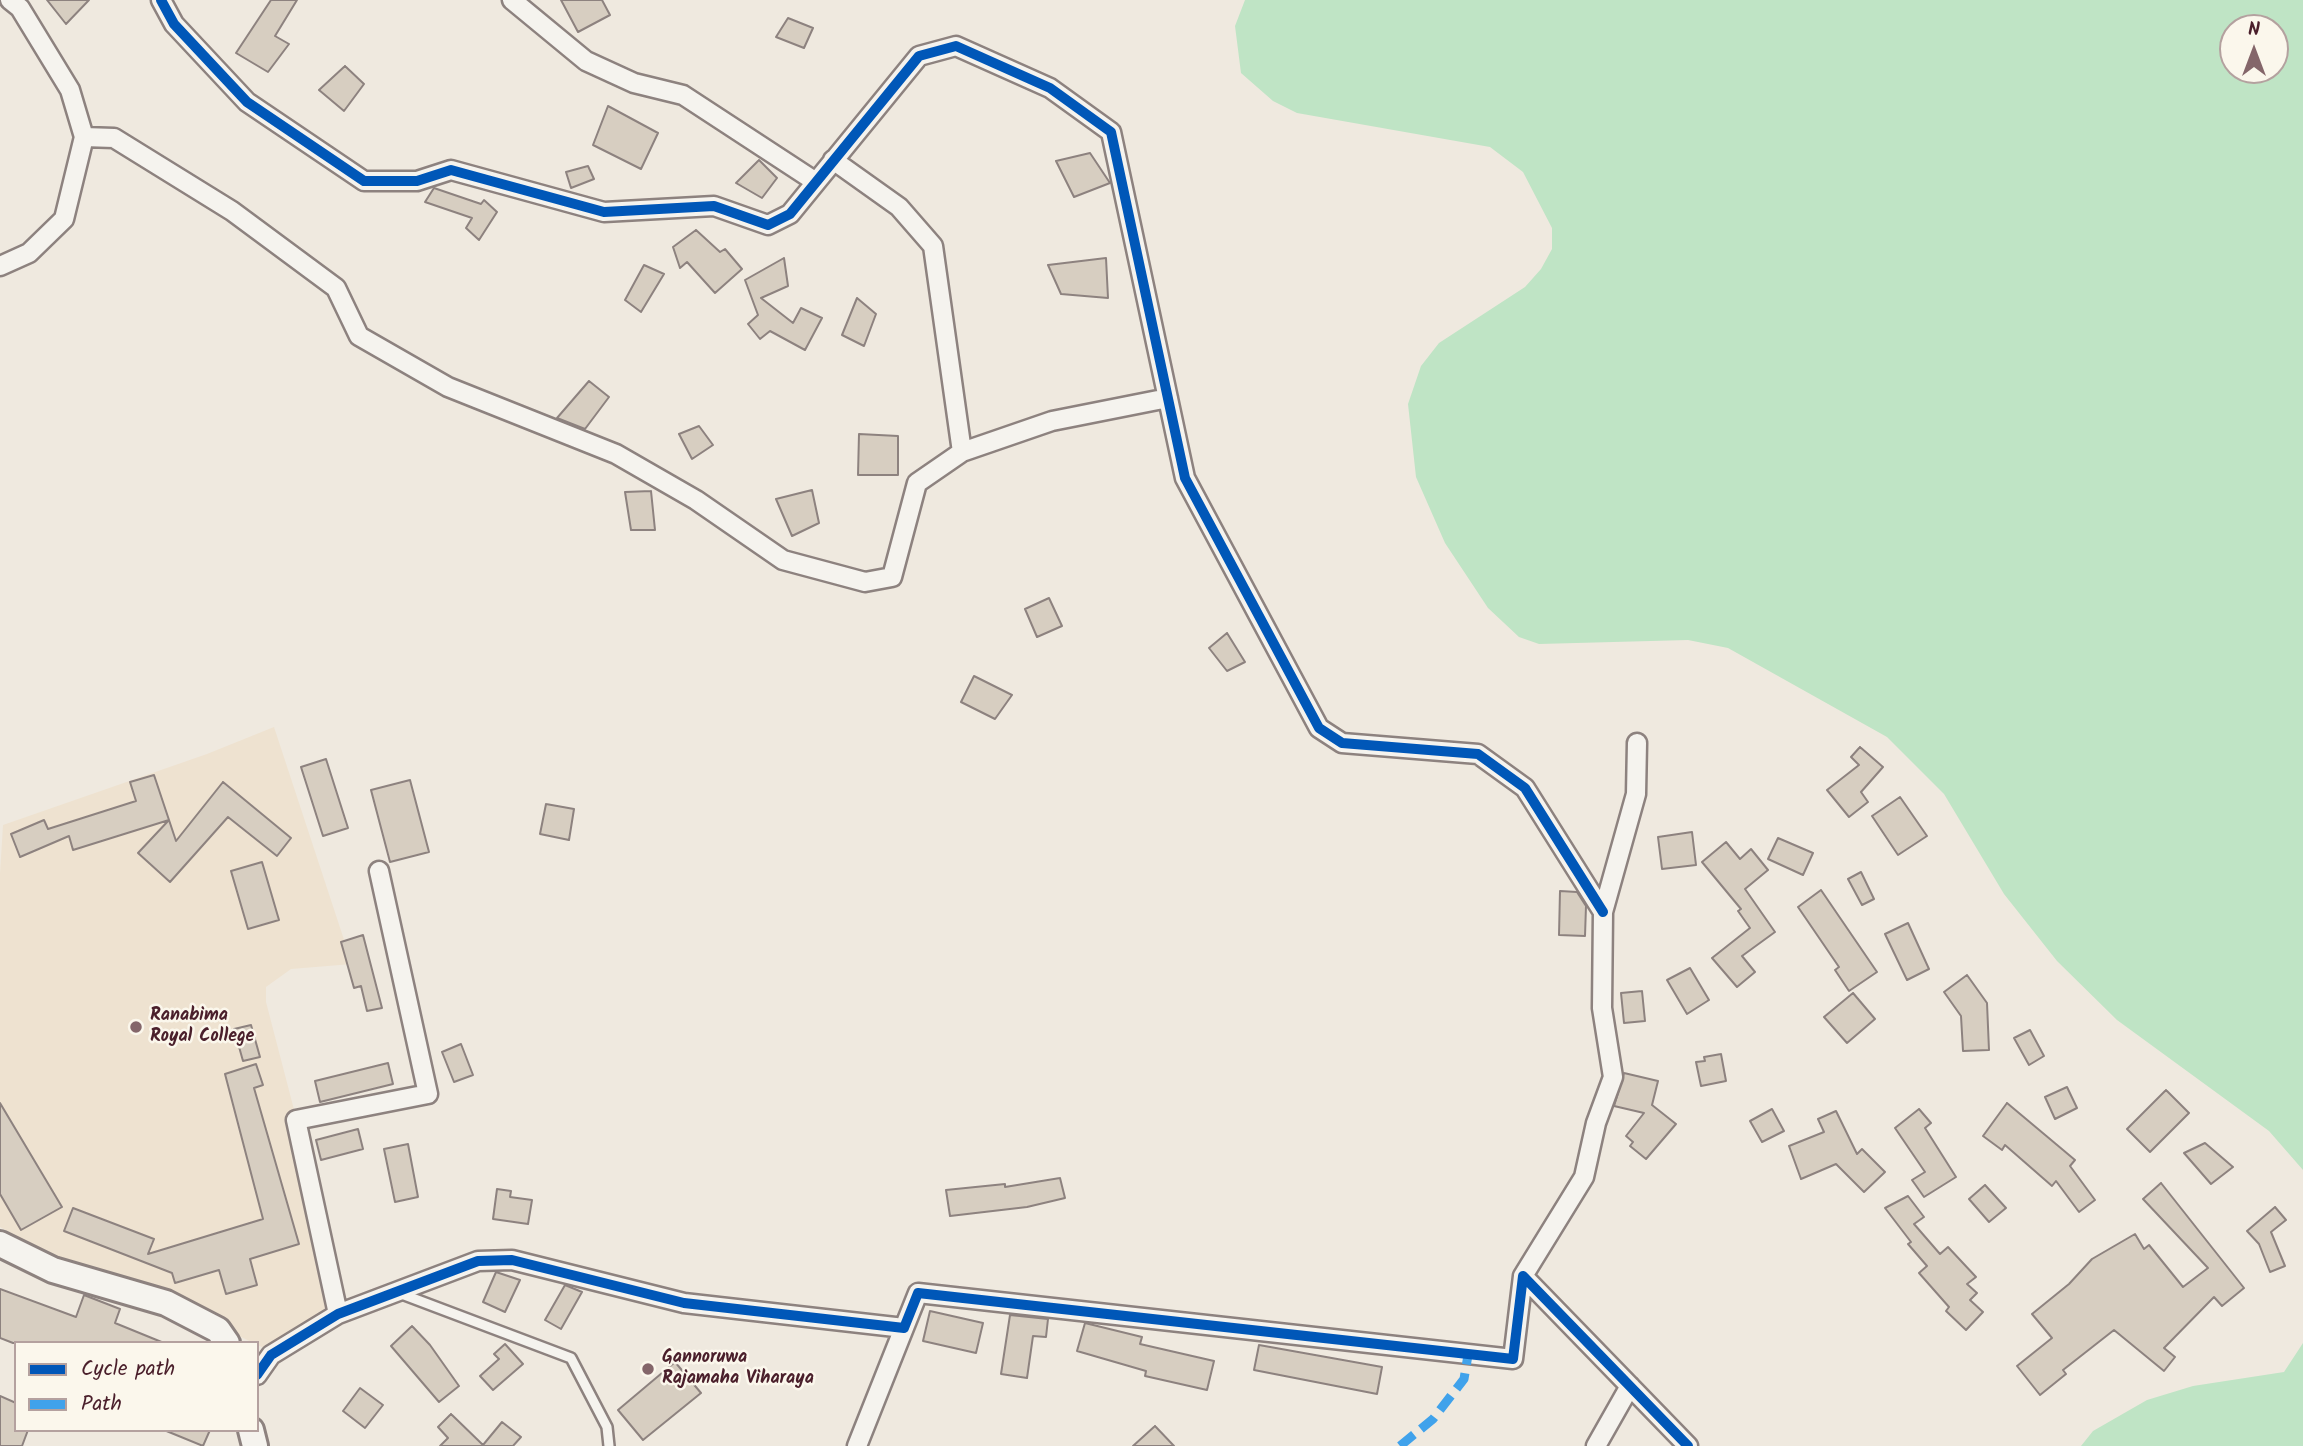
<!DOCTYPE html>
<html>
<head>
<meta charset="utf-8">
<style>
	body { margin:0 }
	#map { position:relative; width:2303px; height:1446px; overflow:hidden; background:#efe9df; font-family:Kalam,sans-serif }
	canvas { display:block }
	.legend { position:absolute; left:14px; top:1341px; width:245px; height:91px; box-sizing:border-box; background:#fbf7ec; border:2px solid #b4a19f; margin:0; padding:9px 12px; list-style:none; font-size:21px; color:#4a1f2b }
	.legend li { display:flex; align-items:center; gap:14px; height:35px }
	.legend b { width:35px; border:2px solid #b4a19f }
	.north { position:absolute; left:2219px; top:14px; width:70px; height:70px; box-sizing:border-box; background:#fbf7ec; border:2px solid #b4a19f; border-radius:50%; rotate:0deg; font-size:19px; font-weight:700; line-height:28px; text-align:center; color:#4a1f2b }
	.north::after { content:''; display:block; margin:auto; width:24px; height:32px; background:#84666a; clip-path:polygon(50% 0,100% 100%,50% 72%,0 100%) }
</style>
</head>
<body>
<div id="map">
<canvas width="2303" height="1446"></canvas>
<ul class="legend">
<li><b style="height:9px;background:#0057b8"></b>Cycle path</li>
<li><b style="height:9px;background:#40a2eb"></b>Path</li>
</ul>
<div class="north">N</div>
</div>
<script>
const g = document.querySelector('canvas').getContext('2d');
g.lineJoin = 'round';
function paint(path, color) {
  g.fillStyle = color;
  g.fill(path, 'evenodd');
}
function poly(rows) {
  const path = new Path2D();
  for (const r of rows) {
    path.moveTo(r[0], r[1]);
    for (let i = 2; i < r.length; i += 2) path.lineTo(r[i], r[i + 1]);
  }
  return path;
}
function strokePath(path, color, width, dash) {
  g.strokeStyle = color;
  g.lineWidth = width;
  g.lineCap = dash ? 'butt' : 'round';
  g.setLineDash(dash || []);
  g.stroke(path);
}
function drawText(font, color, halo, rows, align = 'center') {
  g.font = font + ' Kalam,sans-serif';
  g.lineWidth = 5;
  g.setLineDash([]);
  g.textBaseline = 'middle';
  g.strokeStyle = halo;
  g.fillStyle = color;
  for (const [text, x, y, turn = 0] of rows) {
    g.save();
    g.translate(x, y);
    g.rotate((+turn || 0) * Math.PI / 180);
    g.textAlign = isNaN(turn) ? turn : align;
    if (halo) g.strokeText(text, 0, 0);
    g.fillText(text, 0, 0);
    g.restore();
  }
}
paint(poly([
	[274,727,352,964,291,969,266,987,266,1002,343,1298,268,1350,239,1336,189,1305,30,1254,18,1237,0,1227,0,874,3,825,207,754]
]), '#eee2d0');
paint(poly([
	[1245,0,2303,0,2303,1170,2269,1131,2117,1020,2057,961,2004,894,1944,794,1887,737,1728,648,1688,640,1539,644,1519,637,1488,608,1445,543,1416,477,1408,404,1421,366,1439,343,1525,287,1541,269,1552,249,1552,228,1523,172,1490,147,1297,113,1273,101,1241,73,1235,26],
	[2233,28,2275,28,2275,70,2233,70],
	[2303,1343,2303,1446,2081,1446,2093,1431,2147,1400,2193,1386,2284,1372]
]), '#bfe4c5');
const building = poly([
	[47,0,89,0,66,24,47,0],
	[271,0,297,0,275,36,289,44,268,72,236,53,271,0],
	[561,0,602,0,610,15,578,32,561,0],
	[788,18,813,28,804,48,776,37,788,18],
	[345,66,364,84,344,111,319,90,345,66],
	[608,106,658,133,641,169,593,145,608,106],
	[1090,153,1110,183,1074,197,1056,161,1090,153],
	[759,160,777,178,762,198,736,183,759,160],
	[588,166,594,179,571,188,566,172,588,166],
	[434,188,481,204,484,200,497,212,479,240,466,228,472,218,425,202,434,188],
	[696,230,720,252,725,249,742,269,715,293,687,262,680,268,673,247,696,230],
	[784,258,788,286,761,298,793,323,801,308,822,318,805,350,770,331,760,339,748,324,758,315,745,280,784,258],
	[1106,258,1108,298,1061,294,1048,265,1106,258],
	[644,265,664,274,641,312,625,300,644,265],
	[857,298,876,314,864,346,842,335,857,298],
	[589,381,609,397,585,429,557,418,589,381],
	[699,426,713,445,692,459,679,434,699,426],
	[859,434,898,436,898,475,858,475,859,434],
	[812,490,819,523,792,536,776,499,812,490],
	[651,491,655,530,631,530,625,492,651,491],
	[1049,598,1062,626,1037,637,1025,609,1049,598],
	[1227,633,1245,662,1227,671,1209,648,1227,633],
	[974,676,1012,695,995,719,961,702,974,676],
	[1860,747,1883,767,1861,792,1868,802,1849,817,1827,790,1859,765,1851,757,1860,747],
	[326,759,348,828,323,836,301,767,326,759],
	[154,775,169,820,73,850,69,836,20,857,11,834,44,820,48,829,136,801,130,782,154,775],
	[410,780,429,852,390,862,371,790,410,780],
	[223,782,291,838,277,856,228,817,170,882,138,853,169,820,176,841,223,782],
	[1900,797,1927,836,1898,855,1872,816,1900,797],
	[546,804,574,809,569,840,540,834,546,804],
	[1692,832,1696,865,1662,869,1658,837,1692,832],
	[1778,838,1813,853,1803,875,1768,859,1778,838],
	[1726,842,1740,859,1751,849,1768,870,1745,889,1775,932,1742,956,1755,972,1737,987,1712,958,1750,928,1738,911,1741,909,1702,862,1726,842],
	[262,862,279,920,248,929,231,871,262,862],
	[1861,872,1874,899,1862,905,1848,879,1861,872],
	[1821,890,1877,972,1849,991,1835,970,1839,967,1798,907,1821,890],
	[1560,891,1577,892,1586,906,1585,936,1559,935,1560,891],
	[1908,923,1929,969,1907,980,1885,934,1908,923],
	[363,935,382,1008,367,1011,361,986,354,988,341,942,363,935],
	[1690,968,1709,1000,1687,1014,1667,980,1690,968],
	[1967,975,1987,1003,1989,1050,1963,1051,1961,1016,1944,992,1967,975],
	[1642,991,1645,1021,1624,1023,1621,993,1642,991],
	[1853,993,1875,1019,1847,1043,1824,1017,1853,993],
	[251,1025,260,1057,243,1061,234,1029,251,1025],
	[2030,1030,2044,1056,2029,1065,2014,1038,2030,1030],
	[461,1044,473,1075,454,1082,442,1052,461,1044],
	[1721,1054,1726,1081,1701,1086,1696,1062,1705,1061,1704,1057,1721,1054],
	[388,1063,393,1084,320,1102,315,1081,388,1063],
	[256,1064,263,1085,254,1088,299,1244,250,1259,257,1285,226,1294,219,1270,175,1283,172,1273,64,1231,73,1208,154,1239,148,1254,263,1219,225,1074,256,1064],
	[1624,1073,1658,1081,1652,1105,1676,1124,1646,1159,1630,1146,1633,1142,1626,1136,1644,1113,1614,1106,1624,1073],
	[2067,1087,2077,1108,2055,1119,2045,1097,2067,1087],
	[2166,1090,2189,1113,2150,1152,2127,1129,2166,1090],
	[0,1103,62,1207,21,1230,0,1194,0,1103],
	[2007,1103,2075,1160,2070,1166,2095,1200,2079,1212,2056,1181,2052,1186,2005,1145,2002,1150,1983,1136,2007,1103],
	[1772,1109,1784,1131,1762,1142,1750,1121,1772,1109],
	[1919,1109,1931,1123,1925,1128,1956,1177,1924,1197,1912,1180,1925,1172,1895,1128,1919,1109],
	[1836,1111,1857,1154,1862,1149,1885,1172,1864,1192,1836,1164,1801,1179,1789,1146,1824,1132,1818,1119,1836,1111],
	[358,1129,363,1149,321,1160,316,1140,358,1129],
	[2205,1143,2233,1167,2211,1184,2184,1153,2205,1143],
	[408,1144,418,1197,395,1202,384,1149,408,1144],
	[1060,1178,1065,1198,1027,1207,950,1216,946,1190,1005,1184,1005,1187,1060,1178],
	[2161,1183,2244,1288,2222,1306,2214,1297,2164,1348,2175,1357,2164,1371,2114,1330,2063,1370,2066,1374,2040,1395,2017,1366,2052,1338,2032,1314,2069,1284,2092,1259,2135,1234,2144,1249,2149,1245,2183,1287,2208,1268,2143,1199,2161,1183],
	[1985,1185,2006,1208,1989,1222,1969,1199,1985,1185],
	[497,1189,511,1191,510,1197,532,1200,528,1224,493,1219,497,1189],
	[1908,1196,1924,1217,1914,1224,1940,1254,1948,1247,1976,1277,1967,1284,1977,1293,1970,1300,1983,1312,1966,1330,1946,1311,1949,1307,1919,1273,1927,1266,1908,1244,1911,1242,1885,1208,1908,1196],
	[2275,1207,2286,1220,2271,1232,2285,1266,2270,1272,2259,1244,2247,1231,2275,1207],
	[496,1272,520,1280,505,1312,483,1302,496,1272],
	[565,1285,582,1292,561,1329,545,1320,565,1285],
	[0,1289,76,1317,84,1295,120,1309,115,1323,164,1343,13,1343,0,1338,0,1289],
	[930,1311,983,1323,976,1353,923,1341,930,1311],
	[1010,1315,1048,1319,1046,1337,1033,1336,1027,1378,1001,1374,1010,1315],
	[1085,1323,1142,1337,1140,1344,1214,1361,1207,1390,1145,1376,1146,1371,1077,1351,1085,1323],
	[412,1326,430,1345,459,1386,439,1402,391,1346,412,1326],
	[505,1344,523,1364,493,1390,480,1376,499,1359,494,1354,505,1344],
	[1259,1345,1382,1367,1377,1394,1254,1370,1259,1345],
	[675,1362,701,1393,643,1440,618,1410,675,1362],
	[360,1388,383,1405,365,1428,343,1411,360,1388],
	[0,1396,16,1403,16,1430,28,1430,22,1446,0,1446,0,1396],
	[451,1414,483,1445,502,1422,521,1437,513,1446,440,1446,448,1438,438,1427,451,1414],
	[1155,1426,1174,1446,1133,1446,1155,1426],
	[164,1430,210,1430,203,1446,164,1430]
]);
paint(building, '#d7cec1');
strokePath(building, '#8d827f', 2);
const lane = poly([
	[399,1293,571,1358,607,1427,609,1446]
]);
const street = poly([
	[161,0,174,24,247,102,364,181,417,181,451,170,604,212,714,206,768,225,790,214,919,56,956,46,1050,88,1111,132,1185,478,1319,728,1342,743,1478,754,1525,788,1603,912],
	[512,0,586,61,634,83,683,95,816,182],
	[84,137,114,138,232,211,336,288,359,336,448,387,616,454,696,500,783,560,865,582,892,577,917,483,962,452,1052,421,1168,398],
	[833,160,899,207,933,246,962,452],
	[0,266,29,253,64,219,84,137,70,90,20,8,10,0],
	[1523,1276,1584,1177,1596,1123,1613,1077,1602,1008,1603,912,1636,794,1637,743],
	[338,1314,296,1120,428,1094,379,871],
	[257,1375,271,1355,338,1314,478,1261,512,1260,684,1303,904,1328,918,1293,1513,1359,1523,1276,1688,1446],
	[857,1446,904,1328],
	[1596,1446,1630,1386]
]);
const secondary = poly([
	[0,1244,53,1270,166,1303,218,1330,227,1343],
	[251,1430,255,1446]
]);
strokePath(lane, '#8d827f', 14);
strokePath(street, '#8d827f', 23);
strokePath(secondary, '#8d827f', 30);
strokePath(lane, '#f5f3ee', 9);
strokePath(street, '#f5f3ee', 18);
strokePath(secondary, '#f5f3ee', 24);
strokePath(poly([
	[1400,1446,1433,1419,1464,1379,1468,1355]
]), '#40a2eb', 9, [18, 9]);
strokePath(poly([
	[161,0,174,24,247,102,364,181,417,181,451,170,604,212,714,206,768,225,790,214,919,56,956,46,1050,88,1111,132,1185,478,1319,728,1342,743,1478,754,1525,788,1603,912],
	[257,1375,271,1355,338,1314,478,1261,512,1260,684,1303,904,1328,918,1293,1513,1359,1523,1276,1688,1446]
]), '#0057b8', 10);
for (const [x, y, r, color] of [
	[136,1027,7,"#84666a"],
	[648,1369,7,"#84666a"]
]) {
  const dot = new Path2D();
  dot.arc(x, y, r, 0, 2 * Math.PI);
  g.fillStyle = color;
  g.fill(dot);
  strokePath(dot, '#fbf7ec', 2.5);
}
drawText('bold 18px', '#4a1f2b', '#fbf7ec', [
	["Ranabima",150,1017],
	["Royal College",150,1038],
	["Gannoruwa",662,1359],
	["Rajamaha Viharaya",662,1380]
], 'left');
</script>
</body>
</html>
